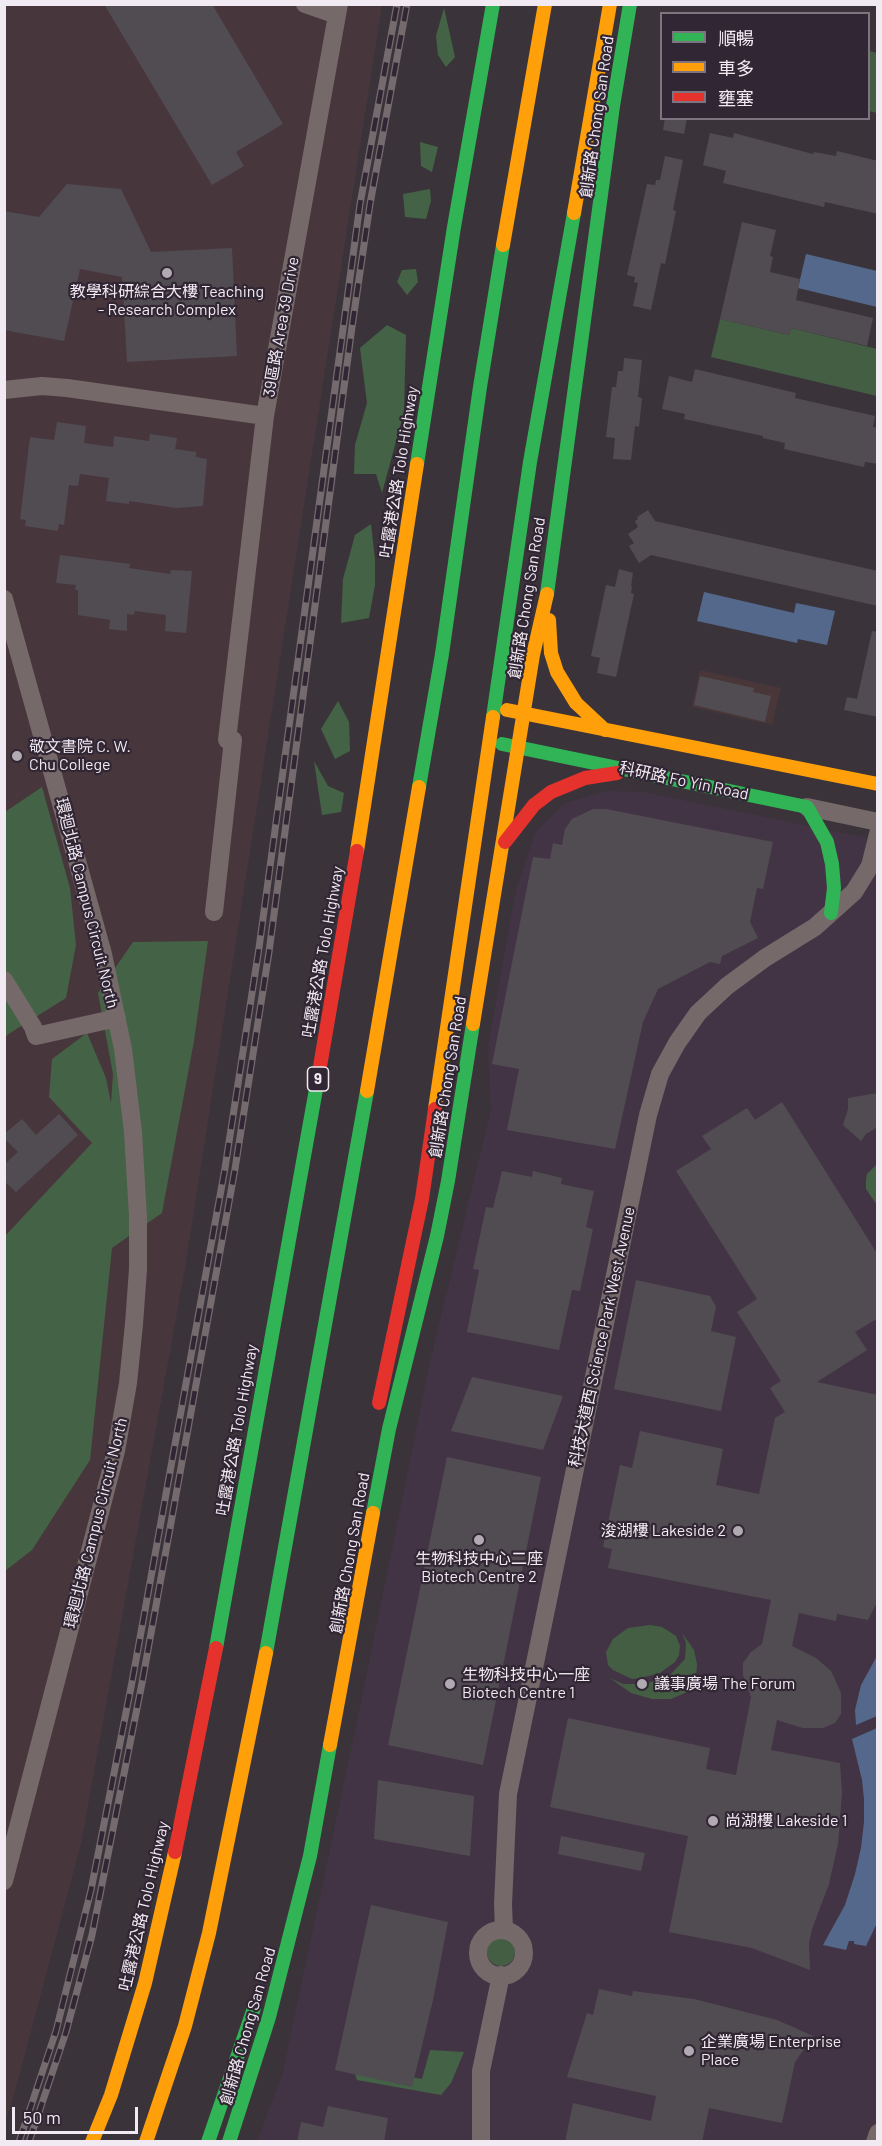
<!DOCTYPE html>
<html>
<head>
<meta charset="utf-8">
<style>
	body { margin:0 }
	#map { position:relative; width:882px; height:2146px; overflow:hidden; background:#3a343a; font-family:Barlow,"Noto Sans TC",sans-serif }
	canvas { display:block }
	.frame { position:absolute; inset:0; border:6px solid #f2eaf3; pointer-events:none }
	.legend { position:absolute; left:660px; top:12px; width:210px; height:108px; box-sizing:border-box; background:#312634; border:2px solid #7e7480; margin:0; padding:8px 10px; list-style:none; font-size:18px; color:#f2eaf3 }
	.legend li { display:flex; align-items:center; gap:12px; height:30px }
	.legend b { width:30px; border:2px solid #7e7480 }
	.scale { position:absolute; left:12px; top:2107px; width:126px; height:27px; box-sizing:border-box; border:3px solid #f2eaf3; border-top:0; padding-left:8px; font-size:18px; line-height:21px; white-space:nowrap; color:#f2eaf3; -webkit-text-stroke:4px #312634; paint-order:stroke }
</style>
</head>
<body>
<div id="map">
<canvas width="882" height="2146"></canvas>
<div class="frame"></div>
<ul class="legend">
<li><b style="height:8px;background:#30b455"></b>順暢</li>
<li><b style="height:8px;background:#ff9f0a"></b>車多</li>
<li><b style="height:8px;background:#e5322d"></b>壅塞</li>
</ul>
<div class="scale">50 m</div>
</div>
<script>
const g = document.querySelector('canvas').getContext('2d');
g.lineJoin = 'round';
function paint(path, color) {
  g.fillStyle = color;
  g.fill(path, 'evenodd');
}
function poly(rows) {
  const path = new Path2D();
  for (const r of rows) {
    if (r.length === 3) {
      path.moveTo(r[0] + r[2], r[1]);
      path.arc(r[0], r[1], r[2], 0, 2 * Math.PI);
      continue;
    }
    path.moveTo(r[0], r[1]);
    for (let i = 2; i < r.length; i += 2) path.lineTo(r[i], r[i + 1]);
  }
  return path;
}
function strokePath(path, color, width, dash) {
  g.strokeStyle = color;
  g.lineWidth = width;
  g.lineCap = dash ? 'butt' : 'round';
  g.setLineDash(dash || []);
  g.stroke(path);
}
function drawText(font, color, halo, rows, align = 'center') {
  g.font = font + ' Barlow,"Noto Sans TC",sans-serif';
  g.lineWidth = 4.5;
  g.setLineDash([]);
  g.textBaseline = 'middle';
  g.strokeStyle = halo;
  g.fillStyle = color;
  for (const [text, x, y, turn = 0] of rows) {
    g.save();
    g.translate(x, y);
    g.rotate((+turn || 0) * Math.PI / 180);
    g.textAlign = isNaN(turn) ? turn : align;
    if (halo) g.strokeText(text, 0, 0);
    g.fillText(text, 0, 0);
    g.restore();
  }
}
paint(poly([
	[607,791,644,792,877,840,877,2141,257,2142,282,2076,359,1712,430,1362,491,1110,488,1047,516,890,536,831,565,803]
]), '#433445');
paint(poly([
	[700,670,781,688,772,725,692,707]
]), '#493639');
paint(poly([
	[5,5,382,5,185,1268,81,1844,11,2106,5,2121]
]), '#48363d');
paint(poly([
	[869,51,877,53,877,113,869,111],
	[720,319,789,335,791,328,877,349,877,396,711,357],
	[650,1625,662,1627,676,1636,680,1646,679,1655,675,1662,660,1673,640,1678,632,1679,613,1670,608,1665,606,1652,613,1639,628,1628],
	[682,1633,694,1650,697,1664,696,1678,687,1692,671,1699,652,1699,631,1693,610,1678,623,1684,646,1684,671,1674,685,1659,686,1643],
	[501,1952,14]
]), '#445e44');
paint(poly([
	[444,8,455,57,446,67,438,55,436,36],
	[420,142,438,147,432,172,421,166],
	[430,189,431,201,426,219,405,217,403,194],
	[416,269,418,282,407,295,397,282,402,270],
	[387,325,406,335,404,412,382,493,376,474,354,474,355,445,367,403,360,348],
	[371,524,375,560,375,585,369,618,341,623,343,579,355,535],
	[338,701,349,722,350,751,335,759,321,729],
	[314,761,328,786,344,793,341,812,322,815],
	[42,787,70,888,76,945,66,998,7,1035,5,1038,5,812],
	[208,941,194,1041,162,1213,112,1248,90,1460,32,1550,5,1571,5,1236,92,1143,49,1097,52,1059,87,1033,106,1078,111,1103,113,1074,98,993,133,942],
	[877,1164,877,1205,866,1189,866,1180,867,1174],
	[430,2050,464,2052,451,2083,441,2095,357,2080,353,2067,422,2079]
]), '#446245');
paint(poly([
	[806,254,877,271,877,307,798,288],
	[704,592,794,613,796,603,835,611,827,645,798,639,797,643,697,621],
	[877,1656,877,1716,856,1725,855,1710,861,1685],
	[877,1728,877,1923,866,1946,854,1944,854,1941,849,1941,846,1950,823,1945,845,1905,855,1874,861,1848,864,1822,864,1799,862,1780,852,1739]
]), '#54688c');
paint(poly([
	[104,4,212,4,283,124,236,152,244,166,212,185],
	[665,118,687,118,684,134,663,130],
	[710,133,733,138,734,133,813,154,814,152,836,156,837,151,878,161,878,214,825,202,824,207,723,183,726,171,703,165],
	[665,156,683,160,673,210,676,211,665,264,661,263,651,310,633,306,638,283,634,282,635,277,627,275,647,184,655,185,656,180,660,180],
	[67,184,121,189,151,252,232,248,237,356,127,362,122,277,80,269,64,341,4,330,4,211,39,217],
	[742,222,776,230,770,256,773,257,770,272,800,279,796,300,873,318,867,346,791,328,789,335,720,319],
	[624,358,642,360,638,397,642,398,639,427,635,426,631,460,613,459,615,438,606,437,612,387,616,387,618,371,623,371],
	[695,369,796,393,795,398,875,416,873,427,878,428,878,464,865,462,864,467,784,449,785,443,763,438,763,436,684,419,685,414,662,409,669,376,692,382],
	[57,422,86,426,84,443,113,447,114,436,149,441,150,434,177,438,175,449,196,452,196,457,207,459,203,506,176,508,129,501,129,504,106,501,109,478,80,474,78,486,69,485,64,525,59,524,58,531,25,526,26,520,20,519,30,437,54,440],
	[648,510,655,521,878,571,878,606,651,555,639,563,629,546,634,543,628,534,638,527,635,521,638,519,637,517],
	[60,555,130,564,129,568,170,574,171,570,192,571,186,633,165,631,166,615,135,611,134,615,127,614,127,631,109,629,110,620,78,615,78,590,75,590,76,585,56,583],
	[619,569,633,573,631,586,632,586,631,593,634,594,616,677,597,673,600,658,591,656,606,585,615,587],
	[872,631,878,632,878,717,844,710,847,697,857,699],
	[700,676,754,688,753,692,771,696,765,722,694,705],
	[593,809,606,809,773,842,763,889,757,888,750,922,758,938,722,956,720,964,710,962,658,989,643,1022,615,1149,507,1130,519,1069,492,1064,533,857,550,859,553,843,562,845,565,829,572,819],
	[878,1093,878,1127,866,1134,861,1141,843,1125,848,1109,848,1098],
	[782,1102,878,1255,878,1318,855,1332,867,1350,817,1382,878,1395,878,1600,868,1620,837,1614,836,1621,799,1613,792,1646,816,1658,831,1671,841,1693,841,1714,835,1723,823,1728,803,1728,777,1720,771,1750,840,1763,842,1793,838,1844,829,1884,812,1929,809,1943,810,1970,752,1948,669,1932,688,1836,550,1807,568,1718,710,1748,706,1769,736,1775,751,1697,743,1675,743,1663,751,1652,762,1644,771,1600,608,1568,612,1549,603,1547,620,1465,632,1468,640,1431,723,1449,716,1485,759,1494,775,1418,785,1412,770,1388,781,1381,737,1312,757,1299,676,1171,711,1149,702,1136,747,1108,755,1120],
	[59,1114,78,1135,16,1192,4,1181,4,1165,18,1152,4,1138,4,1134,22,1119,36,1135],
	[502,1171,532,1177,533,1171,562,1178,561,1184,594,1191,586,1227,593,1229,580,1291,572,1290,559,1350,467,1332,479,1270,473,1269,486,1207,493,1208],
	[636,1280,710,1296,716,1307,711,1331,736,1337,721,1411,614,1389],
	[472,1377,563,1396,543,1450,451,1431],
	[447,1457,541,1477,483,1765,388,1745],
	[378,1780,474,1796,470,1856,374,1839],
	[561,1836,645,1853,641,1871,558,1854],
	[371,1905,448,1922,433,2000,412,2087,335,2070],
	[599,1989,632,1996,633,1991,694,1999,777,2020,813,2036,795,2062,782,2123,709,2108,702,2142,565,2142,573,2103,651,2121,656,2096,567,2077,587,2013,593,2015],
	[328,2106,388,2118,384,2142,297,2142,301,2122,323,2127]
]), '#514c52');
strokePath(poly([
	[305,4,337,15],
	[4,390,42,386,67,388,265,416],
	[4,599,103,954,123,1049,133,1132,138,1217,138,1269,134,1324,128,1383,116,1451,4,1881],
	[807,807,878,822],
	[214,912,233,740,227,740,265,416,339,4],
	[4,980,33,1027,36,1036,117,1018],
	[504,1930,503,1904,508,1794,648,1115,660,1074,677,1043,698,1013,727,986,765,958,815,927,854,892,870,866,878,834],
	[501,1953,23],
	[481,2142,481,2071,501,1975],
	[875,2142,878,2133]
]), '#766969', 18);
strokePath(poly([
	[417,464,454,227,493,4],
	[547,594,613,106,630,4],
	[493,717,530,462,574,213],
	[502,744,807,807,827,842,832,864,834,888,831,913],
	[419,787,442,654,480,387,503,245],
	[373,1513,389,1429,437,1236,448,1181,473,1024],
	[216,1648,318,1078],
	[266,1653,367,1091],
	[208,2142,254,2008],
	[229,2142,269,2017,310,1856,330,1745]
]), '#30b455', 14);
strokePath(poly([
	[574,213,610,4],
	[503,245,545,4],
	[549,620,551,653,557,672,576,703,605,730],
	[507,710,878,784],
	[357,851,417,464],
	[473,1024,533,655,547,594],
	[367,1091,419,787],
	[435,1109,493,717],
	[330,1745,373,1513],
	[92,2142,111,2095,145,1983,175,1852],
	[146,2142,185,2026,209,1933,266,1653]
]), '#ff9f0a', 14);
strokePath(poly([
	[505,842,534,805,551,792,585,778,617,773],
	[318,1078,357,851],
	[379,1403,422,1199,435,1109],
	[175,1852,216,1648]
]), '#e5322d', 14);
const rail = poly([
	[19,2142,56,2031,91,1890,132,1682,225,1168,259,948,360,204,397,4],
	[29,2142,66,2032,92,1935,142,1683,235,1169,269,952,352,327,370,204,407,4]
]);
strokePath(rail, '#756b6e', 7);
strokePath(rail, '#312634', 4.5, [14]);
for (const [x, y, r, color] of [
	[167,273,6,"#b2aab2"],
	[17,756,6,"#b2aab2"],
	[738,1531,6,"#b2aab2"],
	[479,1540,6,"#b2aab2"],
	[450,1684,6,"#b2aab2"],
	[642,1684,6,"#b2aab2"],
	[713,1821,6,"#b2aab2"],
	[689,2051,6,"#b2aab2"]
]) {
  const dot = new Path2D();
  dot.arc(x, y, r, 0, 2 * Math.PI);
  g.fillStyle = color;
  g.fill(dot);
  strokePath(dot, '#312634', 2);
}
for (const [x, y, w] of [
	[318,1079,21]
]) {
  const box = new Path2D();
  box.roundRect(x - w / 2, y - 12, w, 24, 4.5);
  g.fillStyle = '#312634';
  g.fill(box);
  strokePath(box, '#f2eaf3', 1.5);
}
drawText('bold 15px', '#f2eaf3', null, [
	["9",318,1079]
]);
drawText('16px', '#f2eaf3', '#312634', [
	["創新路 Chong San Road",597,117,-82],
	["39區路 Area 39 Drive",281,327,-80],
	["吐露港公路 Tolo Highway",399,472,-81],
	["創新路 Chong San Road",527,598,-81],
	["科研路 Fo Yin Road",684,781,12],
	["環迴北路 Campus Circuit North",87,903,76],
	["吐露港公路 Tolo Highway",323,952,-80],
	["創新路 Chong San Road",448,1077,-81],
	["科技大道西 Science Park West Avenue",602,1337,-78],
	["吐露港公路 Tolo Highway",237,1430,-80],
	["環迴北路 Campus Circuit North",96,1523,-76],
	["創新路 Chong San Road",350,1553,-80],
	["吐露港公路 Tolo Highway",144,1906,-77],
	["創新路 Chong San Road",248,2026,-74]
]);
drawText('16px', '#f2eaf3', '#312634', [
	["教學科研綜合大樓 Teaching",167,292,"center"],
	["- Research Complex",167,310,"center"],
	["敬文書院 C. W.",29,747],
	["Chu College",29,765],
	["浚湖樓 Lakeside 2",726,1531,"right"],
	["生物科技中心二座",479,1559,"center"],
	["Biotech Centre 2",479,1577,"center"],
	["生物科技中心一座",462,1675],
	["Biotech Centre 1",462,1693],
	["議事廣場 The Forum",654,1684],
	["尚湖樓 Lakeside 1",725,1821],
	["企業廣場 Enterprise",701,2042],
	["Place",701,2060]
], 'left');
</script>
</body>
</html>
